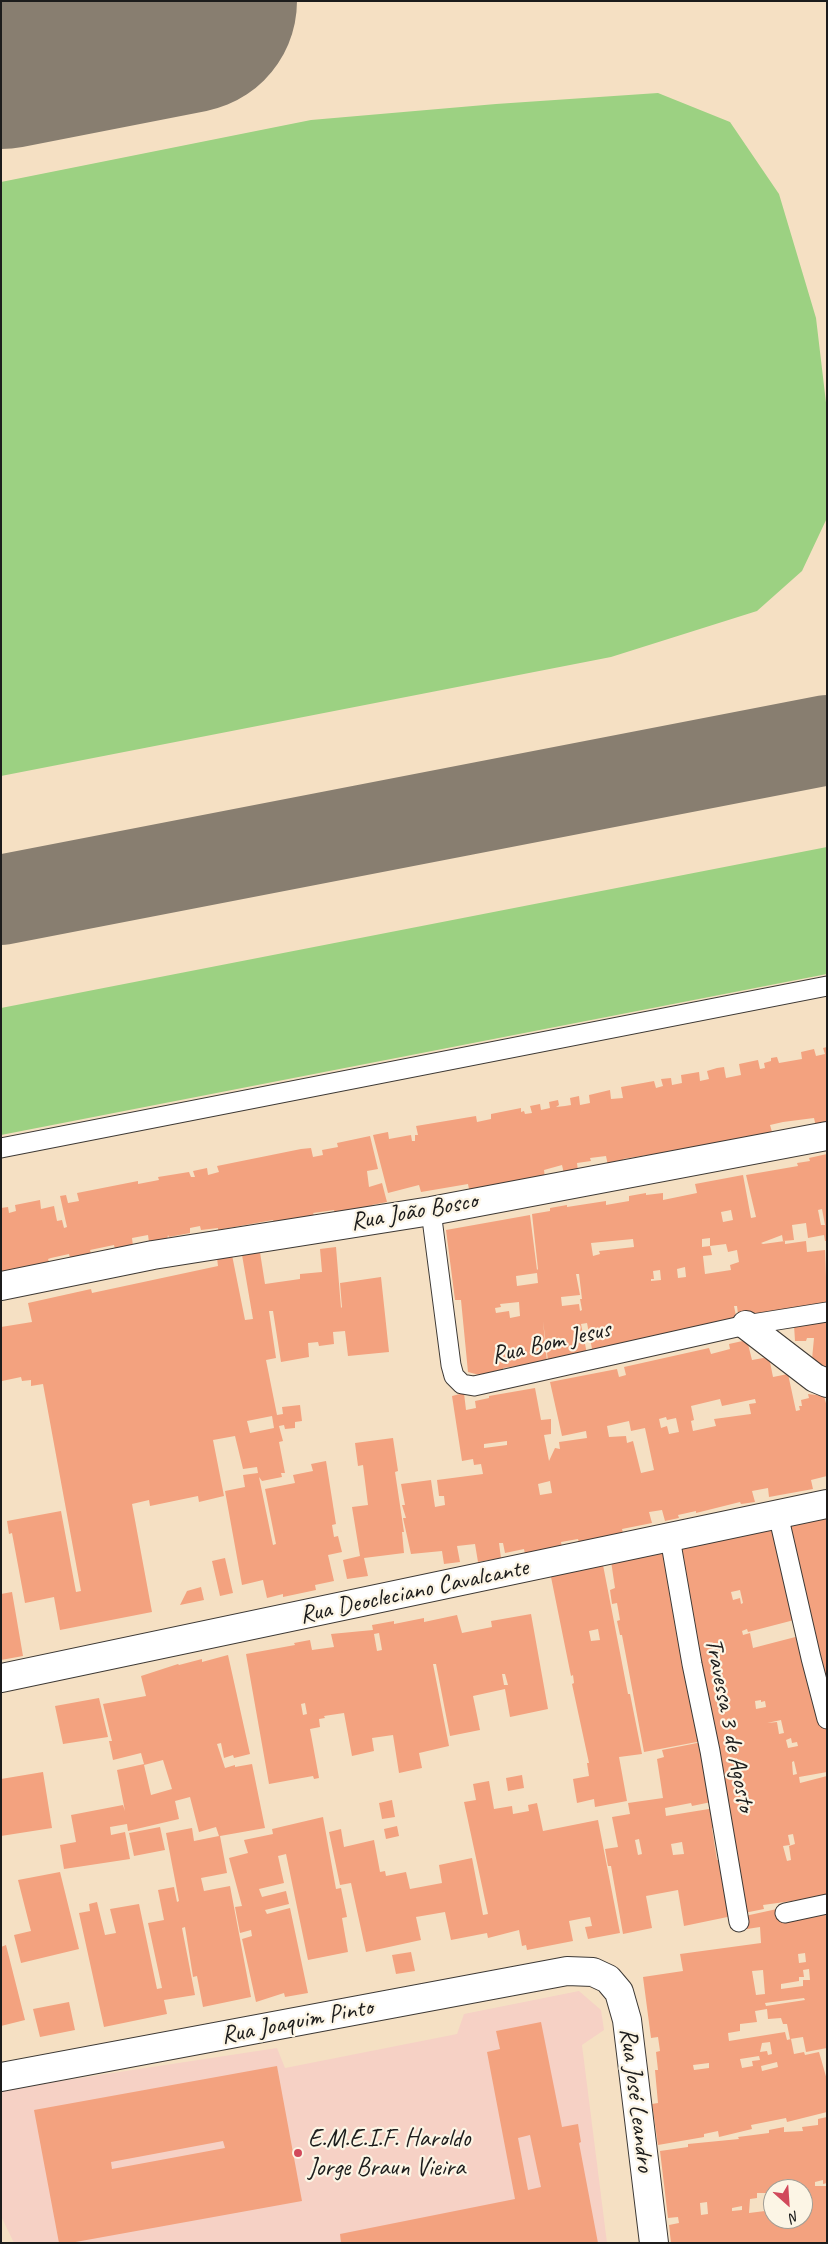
<!DOCTYPE html>
<html>
<head>
<meta charset="utf-8">
<style>
	body { margin:0 }
	#map { position:relative; width:828px; height:2244px; overflow:hidden; background:#f5e0c3; font-family:Caveat,sans-serif }
	canvas { display:block }
	.frame { position:absolute; inset:0; border:2px solid #1c1c1c; pointer-events:none }
	.north { position:absolute; left:763px; top:2179px; width:50px; height:50px; box-sizing:border-box; background:#fcf5e5; border:1px solid #a29e95; border-radius:50%; rotate:154deg; font-size:14px; font-weight:700; line-height:20px; text-align:center; color:#1c1c1c }
	.north::after { content:''; display:block; margin:auto; width:18px; height:22px; background:#d1495b; clip-path:polygon(50% 0,100% 100%,50% 72%,0 100%) }
</style>
</head>
<body>
<div id="map">
<canvas width="828" height="2244"></canvas>
<div class="frame"></div>
<div class="north">N</div>
</div>
<script>
const g = document.querySelector('canvas').getContext('2d');
g.lineJoin = 'round';
function paint(path, color) {
  g.fillStyle = color;
  g.fill(path, 'evenodd');
}
function poly(rows) {
  const path = new Path2D();
  for (const r of rows) {
    path.moveTo(r[0], r[1]);
    for (let i = 2; i < r.length; i += 2) path.lineTo(r[i], r[i + 1]);
  }
  return path;
}
function strokePath(path, color, width, dash) {
  g.strokeStyle = color;
  g.lineWidth = width;
  g.lineCap = dash ? 'butt' : 'round';
  g.setLineDash(dash || []);
  g.stroke(path);
}
function drawText(font, color, halo, rows, align = 'center') {
  g.font = font + ' Caveat,sans-serif';
  g.lineWidth = 4.5;
  g.setLineDash([]);
  g.textBaseline = 'middle';
  g.strokeStyle = halo;
  g.fillStyle = color;
  for (const [text, x, y, turn = 0] of rows) {
    g.save();
    g.translate(x, y);
    g.rotate((+turn || 0) * Math.PI / 180);
    g.textAlign = isNaN(turn) ? turn : align;
    if (halo) g.strokeText(text, 0, 0);
    g.fillText(text, 0, 0);
    g.restore();
  }
}
paint(poly([
	[579,1991,601,2010,604,2030,582,2045,607,2243,14,2243,1,2216,1,2090,277,2048,285,2068,457,2034,464,2014]
]), '#f6d1c5');
paint(poly([
	[658,93,730,122,779,194,816,318,827,411,827,518,802,571,757,611,611,657,1,776,1,182,311,120,496,104],
	[827,847,827,974,1,1135,1,1008]
]), '#9cd182');
strokePath(poly([
	[1,900,827,740]
]), '#887e70', 90);
strokePath(poly([
	[1,37,185,1]
]), '#887e70', 224);
paint(poly([
	[827,1047,827,1125,816,1127,814,1118,783,1122,770,1125,774,1139,648,1157,648,1155,623,1159,624,1162,608,1166,606,1156,590,1158,591,1161,577,1163,578,1171,564,1174,562,1165,544,1170,545,1178,470,1194,468,1184,421,1192,419,1185,388,1193,373,1135,388,1132,389,1139,411,1135,412,1141,415,1141,415,1135,418,1135,416,1126,476,1116,477,1122,491,1119,491,1114,521,1108,521,1112,524,1111,525,1114,532,1113,530,1106,540,1104,541,1110,550,1108,549,1102,558,1100,559,1105,556,1107,565,1106,571,1105,570,1098,579,1096,580,1105,590,1103,589,1095,610,1090,611,1099,623,1098,621,1087,654,1081,656,1088,663,1086,661,1079,671,1078,672,1085,682,1083,681,1075,699,1072,700,1081,709,1079,707,1071,717,1068,724,1067,726,1078,741,1075,739,1064,758,1060,760,1069,765,1068,764,1063,771,1061,771,1058,777,1057,779,1063,802,1059,801,1052,814,1049,816,1056,825,1054,823,1048],
	[370,1136,378,1169,367,1171,369,1187,382,1183,387,1202,372,1205,374,1212,335,1214,334,1210,313,1213,314,1215,295,1219,274,1222,273,1220,218,1230,218,1228,201,1230,200,1226,190,1228,190,1233,169,1237,168,1235,167,1240,149,1242,148,1235,132,1238,133,1246,115,1249,114,1245,90,1250,91,1254,70,1258,69,1254,51,1258,48,1259,50,1264,21,1268,4,1277,1,1268,1,1208,8,1207,9,1213,16,1211,15,1205,40,1200,41,1209,54,1206,57,1221,62,1220,64,1228,67,1227,60,1196,66,1195,68,1203,79,1201,77,1193,138,1181,138,1184,159,1180,158,1177,189,1172,191,1177,195,1177,193,1171,207,1168,208,1175,219,1172,217,1166,301,1149,311,1148,313,1157,323,1155,322,1150,338,1147,337,1143],
	[827,1154,827,1241,825,1241,824,1235,808,1238,806,1223,792,1225,794,1240,783,1241,782,1235,761,1243,763,1244,785,1241,785,1244,806,1241,807,1252,825,1250,827,1305,739,1322,737,1306,734,1306,737,1321,692,1327,692,1332,593,1354,587,1323,581,1324,587,1354,548,1361,543,1321,547,1362,503,1368,504,1374,487,1377,468,1372,461,1300,455,1300,446,1230,530,1215,537,1270,538,1269,532,1214,550,1211,550,1208,567,1205,567,1207,606,1201,606,1205,629,1201,629,1196,646,1193,646,1195,663,1193,663,1200,697,1193,695,1184,743,1175,751,1218,756,1217,746,1175,798,1166,797,1163,810,1161,809,1158],
	[822,1209,825,1225,821,1225,818,1210],
	[731,1210,733,1220,723,1222,721,1212],
	[710,1238,710,1246,726,1244,728,1252,737,1250,739,1262,730,1265,731,1270,705,1274,703,1256,712,1255,710,1246,702,1247,702,1239],
	[633,1239,634,1247,599,1251,600,1254,593,1256,591,1243],
	[685,1267,686,1277,678,1278,677,1269],
	[660,1270,661,1280,651,1281,651,1279,654,1279,653,1271],
	[537,1273,538,1283,517,1286,516,1276],
	[576,1274,579,1274,582,1299,580,1299,582,1310,580,1311,579,1304,562,1306,561,1297,580,1295],
	[519,1302,520,1316,510,1318,509,1311,496,1313,495,1308,501,1307,500,1304],
	[259,1246,265,1284,300,1279,300,1274,322,1272,320,1249,336,1247,341,1308,342,1307,340,1283,381,1277,389,1352,348,1356,345,1331,333,1332,334,1344,319,1346,318,1342,308,1343,309,1357,281,1362,273,1311,269,1311,276,1358,266,1360,277,1415,283,1414,282,1407,300,1405,302,1421,295,1422,295,1428,285,1429,284,1425,279,1426,283,1441,279,1442,285,1473,281,1473,282,1477,262,1481,259,1477,273,1545,276,1544,265,1489,295,1483,293,1475,313,1471,311,1464,326,1461,336,1524,332,1525,334,1537,338,1536,342,1552,328,1555,334,1581,315,1585,316,1590,283,1597,283,1594,267,1598,263,1580,242,1585,225,1491,245,1487,243,1475,258,1473,257,1467,243,1469,235,1436,213,1440,224,1496,199,1502,198,1496,150,1506,149,1500,132,1504,152,1612,60,1630,54,1597,25,1603,12,1533,9,1534,7,1521,61,1511,76,1592,81,1591,43,1384,31,1386,31,1380,22,1381,21,1377,2,1381,1,1327,32,1322,28,1303,91,1289,92,1293,218,1266,217,1258,232,1255,245,1320,253,1319,241,1249],
	[272,1416,274,1428,250,1433,247,1421],
	[820,1321,827,1321,827,1379,811,1370,814,1338,807,1338,806,1341,795,1341,794,1325,820,1323],
	[747,1340,752,1360,769,1357,773,1377,788,1374,796,1411,800,1410,799,1406,802,1406,801,1400,809,1398,808,1394,824,1396,827,1407,827,1476,811,1480,813,1489,769,1497,768,1488,752,1491,755,1502,741,1504,740,1502,696,1513,696,1511,678,1515,679,1518,665,1521,662,1510,649,1512,652,1523,622,1529,623,1533,579,1543,578,1539,561,1542,562,1547,525,1554,524,1549,505,1553,503,1543,499,1543,501,1558,478,1562,475,1544,457,1546,460,1562,444,1564,442,1551,411,1554,403,1518,406,1518,402,1505,405,1505,401,1484,431,1480,435,1507,445,1505,444,1496,439,1496,437,1480,483,1474,481,1464,474,1465,473,1459,462,1461,452,1396,464,1393,466,1410,476,1408,475,1401,489,1398,489,1396,535,1388,541,1420,551,1419,551,1434,544,1435,549,1461,555,1448,560,1449,559,1442,587,1438,586,1431,562,1436,550,1382,617,1369,619,1377,626,1375,624,1367,709,1348,711,1354,730,1349,729,1344],
	[720,1399,722,1406,755,1399,756,1403,749,1404,751,1414,714,1419,716,1426,693,1431,691,1421,694,1420,691,1406],
	[666,1417,667,1420,676,1418,679,1432,669,1434,667,1426,661,1428,659,1419],
	[629,1421,631,1431,645,1428,654,1470,641,1473,633,1441,627,1443,626,1436,609,1437,607,1426],
	[507,1441,507,1445,484,1448,484,1444],
	[550,1481,552,1493,540,1495,538,1484],
	[393,1438,398,1471,395,1472,404,1532,402,1532,404,1553,364,1558,368,1576,347,1579,343,1560,360,1556,352,1507,368,1505,363,1465,358,1466,355,1443],
	[827,1518,827,1697,787,1527],
	[778,1529,798,1619,748,1632,747,1629,742,1631,743,1635,750,1633,753,1648,803,1635,827,1731,827,1772,799,1777,800,1783,827,1776,827,1902,800,1907,799,1900,763,1905,764,1909,739,1914,680,1549],
	[740,1590,743,1603,741,1604,740,1598,733,1600,731,1592],
	[761,1700,761,1702,765,1701,766,1707,756,1709,755,1701],
	[781,1720,784,1733,779,1734,777,1722,767,1723],
	[791,1738,792,1743,797,1742,798,1746,788,1748,786,1740],
	[794,1761,797,1774,793,1775,792,1762],
	[793,1834,795,1844,789,1846,791,1860,787,1861,783,1846,790,1845,788,1835],
	[666,1551,702,1741,644,1752,622,1635,620,1635,617,1621,620,1620,617,1603,612,1604,610,1590,615,1588,611,1561],
	[225,1558,233,1593,220,1596,212,1561],
	[603,1565,628,1694,630,1694,642,1754,619,1757,627,1801,595,1807,594,1799,577,1803,573,1779,589,1776,587,1763,589,1763,572,1684,574,1683,573,1675,571,1676,551,1577],
	[598,1629,600,1640,591,1641,589,1631],
	[201,1587,204,1600,180,1605,187,1591],
	[12,1592,23,1656,1,1660,1,1594],
	[531,1614,548,1709,510,1717,505,1689,473,1696,480,1730,450,1736,436,1664,433,1664,449,1746,419,1753,422,1768,399,1773,393,1735,372,1738,374,1751,352,1756,344,1713,324,1716,325,1718,319,1719,320,1727,310,1729,319,1778,314,1779,313,1776,269,1784,246,1654,295,1645,294,1643,310,1640,312,1650,334,1647,331,1634,373,1630,372,1625,394,1621,394,1624,424,1618,424,1622,457,1615,462,1633,492,1627,491,1621],
	[379,1633,382,1650,377,1651,374,1634],
	[502,1674,505,1674,508,1685,504,1685],
	[305,1703,307,1714,303,1715,301,1704],
	[228,1655,250,1754,234,1758,233,1755,224,1758,221,1743,217,1744,225,1768,235,1765,235,1767,252,1764,265,1828,220,1836,227,1873,201,1878,204,1891,230,1886,251,1997,203,2007,197,1976,193,1977,185,1927,182,1928,195,1995,164,2000,167,2014,104,2027,79,1913,90,1911,89,1904,97,1902,105,1935,116,1933,110,1909,139,1904,157,1989,162,1988,148,1923,164,1920,158,1890,174,1887,177,1902,179,1901,166,1833,192,1828,194,1841,219,1836,216,1827,199,1832,190,1797,175,1801,179,1819,128,1831,127,1824,110,1827,111,1835,125,1832,130,1859,64,1869,60,1845,76,1842,71,1815,123,1805,125,1811,117,1770,144,1764,141,1753,113,1760,109,1741,112,1741,103,1704,146,1696,141,1676,178,1664,179,1665,202,1659,202,1662],
	[163,1760,172,1789,151,1795,144,1765],
	[99,1698,108,1737,63,1744,55,1706],
	[707,1741,716,1801,692,1806,691,1803,665,1808,666,1816,715,1808,718,1827,712,1828,717,1860,727,1859,737,1915,684,1926,678,1890,646,1896,652,1928,623,1934,611,1866,608,1866,605,1849,618,1847,612,1817,630,1814,628,1803,663,1798,657,1759,664,1757,662,1750],
	[639,1839,642,1854,638,1855,635,1840],
	[682,1842,684,1854,673,1855,671,1844],
	[43,1772,52,1828,1,1836,1,1779],
	[522,1775,524,1788,508,1791,506,1778],
	[489,1781,494,1809,512,1806,513,1814,529,1811,528,1805,537,1803,543,1831,598,1820,620,1933,588,1939,585,1927,592,1926,590,1917,584,1918,569,1921,573,1941,527,1950,526,1945,522,1946,519,1930,488,1938,487,1933,451,1940,445,1912,416,1917,421,1940,366,1952,351,1883,340,1885,329,1832,341,1829,344,1847,374,1840,380,1872,385,1871,386,1876,406,1872,410,1889,442,1883,439,1865,472,1858,483,1915,488,1914,464,1802,476,1800,473,1784],
	[392,1800,395,1817,382,1819,379,1803],
	[323,1817,336,1889,341,1888,347,1917,342,1918,348,1952,308,1960,286,1854,278,1856,284,1883,259,1889,262,1897,286,1891,289,1904,265,1910,267,1914,290,1908,308,1993,285,1997,284,1993,256,2002,242,1939,252,1936,251,1930,240,1933,235,1907,242,1906,229,1858,248,1853,244,1840,273,1834,272,1829],
	[397,1826,399,1836,386,1839,384,1829],
	[160,1827,165,1850,134,1856,129,1833],
	[60,1872,79,1949,21,1963,14,1935,31,1931,18,1880],
	[777,1909,777,1918,827,1909,827,2048,806,2052,803,2037,790,2039,787,2024,783,2024,781,2018,768,2019,767,2009,755,2011,757,2022,740,2024,740,2031,728,2033,729,2041,785,2032,787,2040,791,2039,794,2054,804,2052,805,2055,819,2052,827,2080,827,2112,787,2122,786,2118,751,2125,752,2129,719,2137,718,2131,704,2134,704,2137,658,2145,652,2104,658,2103,655,2070,658,2070,656,2052,660,2051,658,2037,651,2038,643,1977,683,1971,680,1954,761,1943,760,1927,747,1929,745,1916],
	[805,1953,806,1962,799,1963,798,1954],
	[809,1969,810,1980,803,1980,803,1986,781,1989,781,1984,799,1981,799,1977,804,1977,803,1970],
	[763,1970,765,1994,756,1995,752,1971],
	[804,1998,805,2000,766,2006,765,2003],
	[770,2042,772,2054,768,2055,767,2051,760,2052,762,2043],
	[759,2056,760,2060,752,2061,753,2066,742,2068,740,2059],
	[777,2062,778,2067,762,2071,761,2066],
	[709,2063,709,2068,694,2070,693,2065],
	[6,1945,25,2020,1,2026,1,1947],
	[411,1952,415,1971,396,1974,392,1955],
	[69,2002,75,2030,40,2037,33,2009],
	[541,2022,562,2127,578,2124,581,2142,579,2143,598,2243,341,2243,340,2234,515,2199,487,2052,500,2049,496,2031],
	[530,2135,541,2187,528,2190,518,2138],
	[277,2066,302,2201,70,2243,59,2243,34,2110],
	[223,2141,225,2148,112,2169,111,2162],
	[827,2117,827,2183,823,2184,823,2180,815,2182,815,2186,827,2186,827,2243,671,2243,669,2225,679,2223,678,2217,668,2218,660,2151,688,2147,688,2144,739,2139,738,2137,769,2133,769,2130,784,2127,784,2132,803,2131,802,2127,818,2125,818,2119],
	[791,2182,796,2182,796,2189,808,2188,808,2192,803,2193,803,2219,773,2219,773,2189,783,2186,784,2189,791,2189],
	[757,2193,767,2193,768,2201,764,2202,765,2211,749,2213,750,2199,757,2198],
	[707,2202,708,2214,701,2215,700,2203],
	[742,2206,742,2210,732,2211,732,2208]
]), '#f3a27f');
const lane = poly([
	[1,1148,827,986],
	[431,1211,451,1365,454,1376,462,1384,474,1386,746,1325,827,1312],
	[778,1514,811,1658,827,1719],
	[670,1538,692,1664,710,1751,739,1922],
	[785,1913,827,1904]
]);
const street = poly([
	[1,1286,153,1255,431,1211,827,1136],
	[746,1325,815,1378,827,1383],
	[1,1678,827,1504],
	[1,2077,567,1971,593,1972,608,1979,619,1992,627,2020,654,2243]
]);
strokePath(lane, '#3d3935', 21);
strokePath(street, '#3d3935', 30);
strokePath(lane, '#fff', 19);
strokePath(street, '#fff', 28);
for (const [x, y, r, color] of [
	[298,2153,5,"#d1495b"]
]) {
  const dot = new Path2D();
  dot.arc(x, y, r, 0, 2 * Math.PI);
  g.fillStyle = color;
  g.fill(dot);
  strokePath(dot, '#fcf5e5', 2);
}
drawText('25px', '#1c1c1c', '#fcf5e5', [
	["Rua João Bosco",414,1212,-10],
	["Rua Bom Jesus",551,1343,-13],
	["Rua Deocleciano Cavalcante",414,1592,-12],
	["Travessa 3 de Agosto",729,1725,79],
	["Rua Joaquim Pinto",297,2022,-11],
	["Rua José Leandro",636,2100,83]
]);
drawText('25px', '#1c1c1c', '#fcf5e5', [
	["E.M.E.I.F. Haroldo",308,2139],
	["Jorge Braun Vieira",308,2168]
], 'left');
</script>
</body>
</html>
